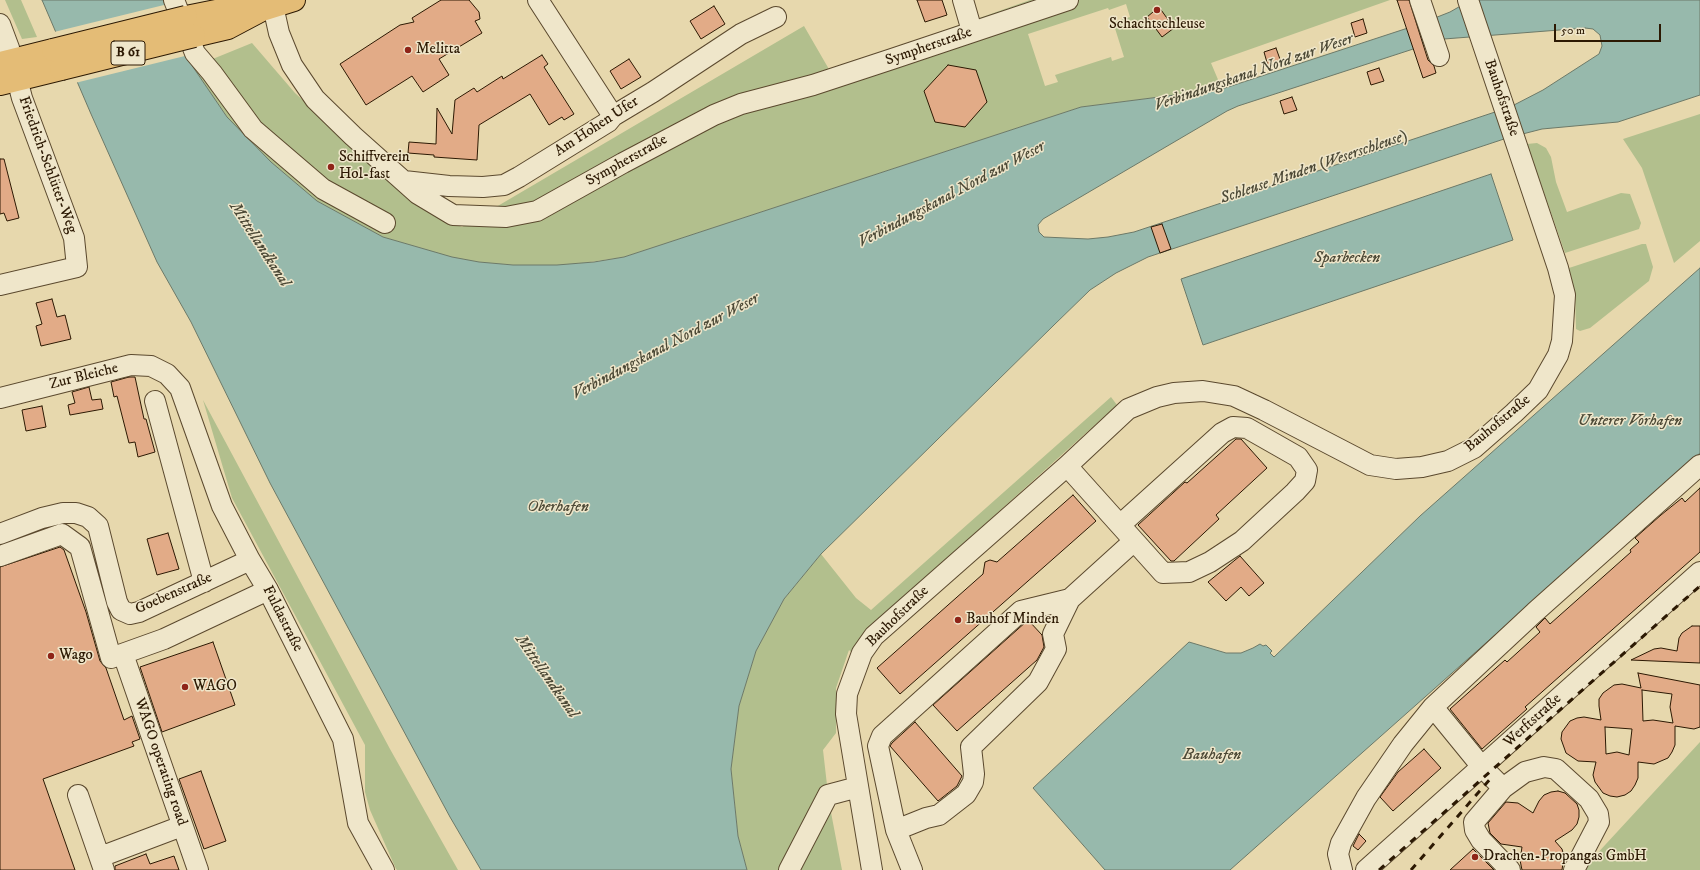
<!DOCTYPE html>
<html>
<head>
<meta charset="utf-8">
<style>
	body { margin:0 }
	#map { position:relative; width:1700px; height:870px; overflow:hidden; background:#e7d8ad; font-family:"IM FELL DW Pica",serif }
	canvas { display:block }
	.scale { position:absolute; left:1554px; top:24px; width:107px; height:18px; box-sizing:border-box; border:2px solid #2c1903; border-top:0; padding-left:5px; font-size:12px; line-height:14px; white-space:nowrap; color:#2c1903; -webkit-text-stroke:3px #efe6ca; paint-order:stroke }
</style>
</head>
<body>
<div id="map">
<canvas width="1700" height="870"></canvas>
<div class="scale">50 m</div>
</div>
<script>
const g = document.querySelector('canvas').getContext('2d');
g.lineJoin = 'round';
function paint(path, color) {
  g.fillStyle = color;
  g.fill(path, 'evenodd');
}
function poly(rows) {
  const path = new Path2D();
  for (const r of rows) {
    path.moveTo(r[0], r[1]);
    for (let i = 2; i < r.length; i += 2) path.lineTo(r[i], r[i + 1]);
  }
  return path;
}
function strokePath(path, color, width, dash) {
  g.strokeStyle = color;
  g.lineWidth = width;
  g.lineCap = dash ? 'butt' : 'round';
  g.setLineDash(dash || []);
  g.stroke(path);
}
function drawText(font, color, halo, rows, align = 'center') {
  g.font = font + ' "IM FELL DW Pica",serif';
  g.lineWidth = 3;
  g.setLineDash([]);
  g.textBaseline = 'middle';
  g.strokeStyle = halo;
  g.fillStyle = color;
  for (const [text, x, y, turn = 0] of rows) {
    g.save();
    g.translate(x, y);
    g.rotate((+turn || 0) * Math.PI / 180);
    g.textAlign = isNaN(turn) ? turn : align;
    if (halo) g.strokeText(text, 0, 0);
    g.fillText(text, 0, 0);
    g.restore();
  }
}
paint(poly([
	[5,0,21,0,37,37,22,39],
	[1030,0,1390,0,1211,63,1222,89,1081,107,624,257,570,265,513,265,484,263,450,257,383,237,317,201,271,162,227,117,193,67,252,43,295,93,350,143,441,218,462,227,804,26,830,71],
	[1126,4,1130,17,1113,22,1124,57,1112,61,1111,57,1055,75,1058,82,1045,86,1028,34,1108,8,1109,10],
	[1700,114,1700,241,1674,263,1642,168,1623,139],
	[1537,143,1546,148,1551,157,1556,182,1567,212,1621,193,1630,194,1641,223,1639,229,1565,253,1527,144],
	[1642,244,1646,244,1653,267,1649,281,1590,328,1580,331,1576,329,1575,293,1569,268],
	[1111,397,1117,405,904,597,853,654,849,650,836,688,836,733,823,750,827,785,794,843,780,870,747,870,738,836,731,769,739,706,756,651,784,599,821,554,856,598,871,610],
	[203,400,390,749,458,870,397,870,396,869,370,810,365,792,365,745,232,498],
	[1700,742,1700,870,1582,870],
	[829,802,842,870,797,870]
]), '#b2bf8d');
const water = poly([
	[42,0,164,0,193,67,227,117,271,162,317,201,383,237,452,257,479,262,513,265,557,265,594,262,624,257,1081,107,1222,89,1417,25,1450,12,1471,0,1700,0,1700,95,1618,122,1542,129,1507,138,1148,257,1116,273,1090,290,1054,325,821,554,784,599,756,651,739,706,731,769,738,836,747,870,481,870,450,817,270,483,191,322,157,262,91,114,42,0],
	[1585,28,1593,29,1600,35,1602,46,1599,54,1543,90,1514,105,1498,111,1134,232,1108,237,1088,239,1044,237,1039,232,1038,225,1043,219,1227,111,1238,106,1444,39,1585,28],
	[1491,174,1513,240,1203,345,1181,279,1491,174],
	[1700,268,1700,453,1230,870,1105,870,1033,788,1189,642,1226,653,1241,653,1253,648,1260,644,1263,646,1266,645,1272,651,1270,653,1274,657,1420,516,1700,268]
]);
paint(water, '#97b9ac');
strokePath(water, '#6c7968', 1);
paint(poly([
	[168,4,189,55,75,83,54,32]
]), '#e7d8ad');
const building = poly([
	[441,0,469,0,479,12,480,19,475,21,482,33,439,59,449,75,423,92,412,76,366,105,340,64,400,25,414,22,412,18,441,0],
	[917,0,942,0,947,15,925,22,917,0],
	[1397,0,1409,0,1428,60,1434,66,1436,73,1423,78,1397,0],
	[714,6,725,24,701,39,690,21,714,6],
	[1159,7,1174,28,1162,37,1147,17,1159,7],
	[1363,19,1367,33,1355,37,1351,23,1363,19],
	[1276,48,1281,62,1268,66,1264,52,1276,48],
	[542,55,548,64,544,67,574,114,564,120,562,117,549,125,530,94,479,125,477,160,434,157,434,155,408,153,409,142,436,144,437,108,452,134,455,100,474,88,477,92,502,76,503,79,542,55],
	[629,59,641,77,621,89,610,71,629,59],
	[948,65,976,70,987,102,965,127,935,122,924,91,948,65],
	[1379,68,1384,81,1371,85,1367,72,1379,68],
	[1292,97,1297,110,1284,114,1280,101,1292,97],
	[0,159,4,159,19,218,7,221,4,213,0,214,0,159],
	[1162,224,1171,249,1160,253,1151,227,1162,224],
	[52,299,57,317,65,315,71,339,41,346,36,326,42,324,36,303,52,299],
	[129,377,135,377,144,419,146,419,155,452,138,457,135,442,129,443,117,396,114,397,111,382,129,377],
	[89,387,92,400,101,399,103,409,70,415,68,405,75,403,72,392,89,387],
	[42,406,46,427,26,431,22,410,42,406],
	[1236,439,1241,439,1267,468,1216,515,1219,519,1174,561,1171,561,1138,525,1185,482,1187,483,1236,439],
	[1700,488,1700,552,1525,707,1527,709,1482,749,1450,709,1505,660,1507,662,1540,632,1536,627,1545,618,1550,624,1631,552,1630,550,1639,542,1635,538,1661,515,1682,498,1685,502,1700,488],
	[1073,495,1096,521,900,694,877,668,983,574,985,562,990,560,997,562,1073,495],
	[168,533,179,569,157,575,147,539,168,533],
	[60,547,64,550,86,612,100,661,106,668,124,720,132,716,140,739,132,742,134,746,43,779,75,870,0,870,0,567,60,547],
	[1240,556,1264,583,1249,596,1241,587,1226,601,1208,582,1240,556],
	[1027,621,1029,621,1042,635,1044,647,1037,660,957,731,933,705,1027,621],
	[1692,626,1700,626,1700,663,1631,660,1654,649,1661,648,1677,651,1679,638,1682,633,1692,626],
	[213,642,235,705,162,732,140,667,213,642],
	[1638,673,1700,685,1700,727,1694,729,1675,726,1675,745,1672,752,1668,758,1654,764,1638,762,1638,778,1635,785,1631,791,1625,795,1617,797,1610,796,1603,793,1595,782,1593,775,1596,762,1578,761,1566,753,1561,739,1562,732,1570,721,1577,718,1584,717,1601,720,1599,706,1599,699,1603,693,1614,685,1622,684,1641,688,1638,673],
	[1642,690,1672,694,1670,707,1673,723,1653,720,1643,721,1642,690],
	[1605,727,1632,729,1629,755,1617,752,1606,754,1605,727],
	[915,722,962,776,957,786,938,801,890,746,892,743,915,722],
	[1424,749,1441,768,1393,811,1380,797,1398,772,1424,749],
	[201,771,226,841,204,849,179,779,201,771],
	[1558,791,1565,793,1577,804,1579,810,1579,817,1577,824,1572,830,1555,841,1562,849,1564,856,1562,870,1522,870,1520,860,1522,847,1501,844,1490,833,1488,823,1506,802,1518,803,1533,813,1539,801,1544,795,1551,792,1558,791],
	[1359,834,1366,841,1358,850,1353,846,1359,834],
	[1473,849,1494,870,1450,870,1473,849],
	[146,854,150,864,174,856,179,870,115,870,115,866,146,854]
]);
paint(building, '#e2ab87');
strokePath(building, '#2c1903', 1);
const minor = poly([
	[174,0,195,53,212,73,253,129,323,189,385,223],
	[538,0,613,116],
	[963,0,972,31],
	[1420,0,1439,56],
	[273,6,279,33,292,65,315,99,353,136,418,194,453,215,506,217,537,211,623,163,714,115,741,104,813,85,892,59,1068,0],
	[0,24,9,48,22,98,74,238,77,267,0,285],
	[404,181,449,186,483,187,504,185,519,177,608,122,613,116,653,92,741,34,776,17],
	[0,398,131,365,151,366,167,374,180,388,222,506,250,560,268,590,343,739,358,823,384,870],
	[155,401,204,582],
	[1067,466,1163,573,1189,572,1210,562,1242,541,1295,492,1305,481,1307,470,1298,457,1247,428,1233,427,1222,433,1120,525],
	[0,534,42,518,63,513,76,513,88,517,98,526,117,602,121,610,130,614,139,612,250,560],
	[0,556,62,534,80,547,111,658,164,639,268,590],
	[123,654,198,870],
	[1433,707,1482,767,1503,788],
	[78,795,104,870],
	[896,830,926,818,939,815,966,794,973,782,974,774,971,747,1038,682,1056,649,1053,634,1070,599],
	[100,857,182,826],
	[789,870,828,795,858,787],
	[872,870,846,714,847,694,862,653,874,636,1067,466,1128,409,1157,397,1174,393,1203,391,1234,396,1264,410,1370,465,1396,469,1422,467,1448,461,1474,448,1514,413,1538,390,1558,355,1562,341,1565,295,1558,268,1468,0],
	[912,870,896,830,878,746,882,736,1021,611,1070,599,1134,541],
	[1342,870,1338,854,1341,843,1366,798,1403,744,1433,707,1535,612,1700,465],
	[1366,870,1700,572],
	[1510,870,1481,840,1475,830,1474,822,1503,788,1525,772,1544,767,1556,769,1589,799,1598,814,1599,822,1574,870]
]);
const major = poly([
	[186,17,221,10,259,10],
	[194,36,228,28,262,10,294,0],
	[0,63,53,50],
	[0,84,61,69]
]);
strokePath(minor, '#5b492e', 22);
strokePath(major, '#2c1903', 24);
strokePath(minor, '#efe6ca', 20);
strokePath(major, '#e4bc76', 22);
strokePath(poly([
	[1379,870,1700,586],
	[1411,870,1491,778]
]), '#2c1903', 3, [7, 7]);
const majorBridge = poly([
	[53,50,186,17],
	[61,69,194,36]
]);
strokePath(majorBridge, '#2c1903', 24, []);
strokePath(majorBridge, '#e4bc76', 22);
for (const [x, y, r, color] of [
	[1157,10,4,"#8f2418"],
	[408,50,4,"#8f2418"],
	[331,167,4,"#8f2418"],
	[958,620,4,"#8f2418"],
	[51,656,4,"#8f2418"],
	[185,687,4,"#8f2418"],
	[1475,857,4,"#8f2418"]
]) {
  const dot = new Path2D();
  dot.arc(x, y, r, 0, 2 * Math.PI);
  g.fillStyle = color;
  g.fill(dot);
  strokePath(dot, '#efe6ca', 1.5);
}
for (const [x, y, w] of [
	[128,53,34]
]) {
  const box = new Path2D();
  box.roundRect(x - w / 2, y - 12, w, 24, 3);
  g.fillStyle = '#efe6ca';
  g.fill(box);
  strokePath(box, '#2c1903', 1);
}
drawText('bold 14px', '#2c1903', null, [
	["B 61",128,53]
]);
drawText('15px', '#2c1903', '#efe6ca', [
	["Schachtschleuse",1157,25,"center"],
	["Melitta",416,50],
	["Schiffverein",339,158],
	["Hol-fast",339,175],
	["Bauhof Minden",966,620],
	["Wago",59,656],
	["WAGO",193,687],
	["Drachen-Propangas GmbH",1483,857]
], 'left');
drawText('15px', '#2c1903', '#efe6ca', [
	["Sympherstraße",929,47,-19],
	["Bauhofstraße",1501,98,71],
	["Am Hohen Ufer",597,127,-33],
	["Sympherstraße",627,161,-29],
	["Friedrich-Schlüter-Weg",47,165,70],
	["Zur Bleiche",84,377,-14],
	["Bauhofstraße",1498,424,-40],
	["Goebenstraße",174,594,-24],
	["Bauhofstraße",898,617,-44],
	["Fuldastraße",282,619,63],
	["Werftstraße",1533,721,-42],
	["WAGO operating road",160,762,71]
]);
drawText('italic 16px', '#4c4936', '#efe6ca', [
	["Verbindungskanal Nord zur Weser",1254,73,-19],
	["Schleuse Minden (Weserschleuse)",1314,168,-19],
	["Verbindungskanal Nord zur Weser",952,195,-28],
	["Mittellandkanal",259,245,57],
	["Sparbecken",1347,259],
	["Verbindungskanal Nord zur Weser",666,347,-28],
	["Unterer Vorhafen",1630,422],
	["Oberhafen",558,508],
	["Mittellandkanal",546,677,55],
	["Bauhafen",1212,756]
]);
</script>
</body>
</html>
